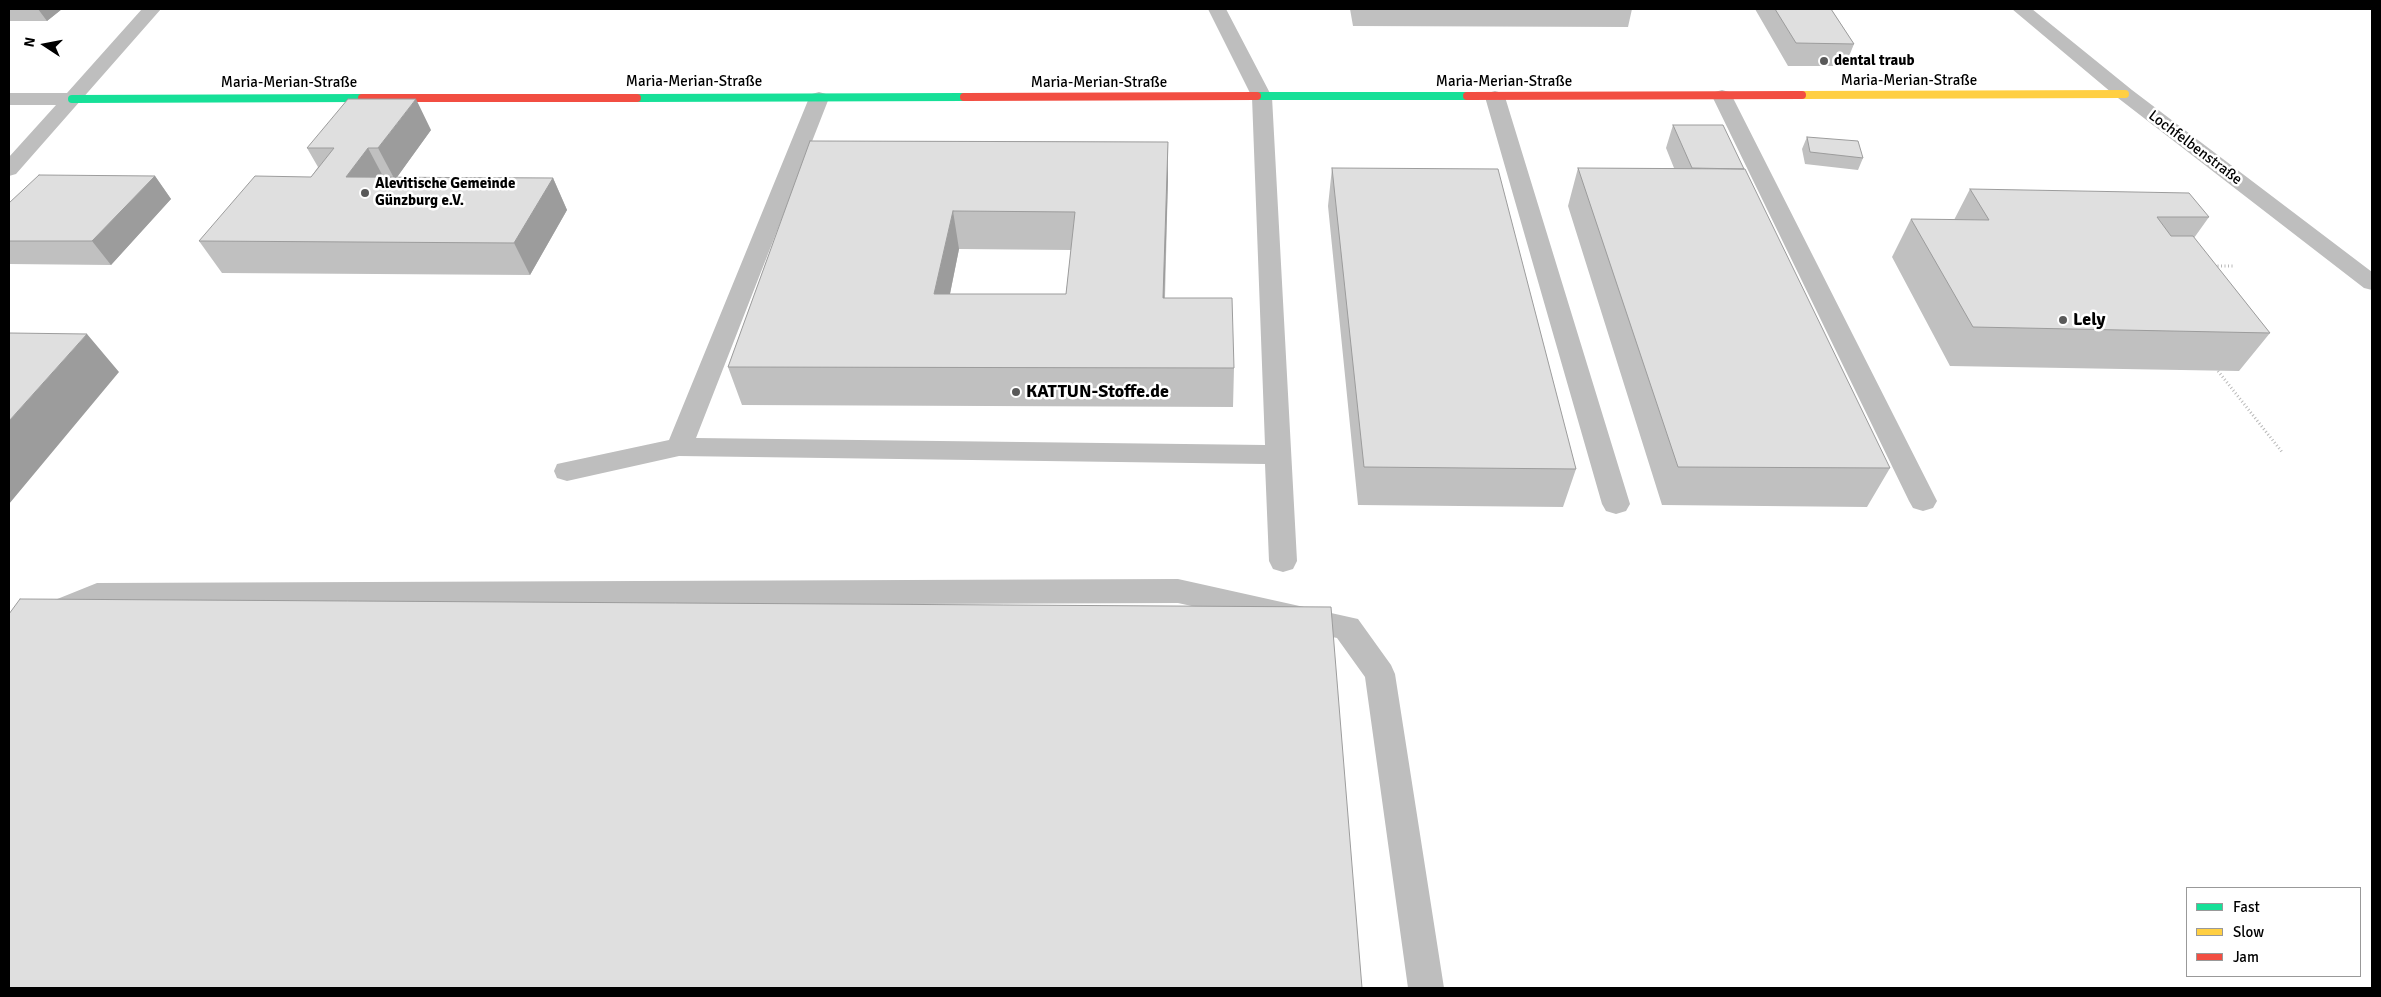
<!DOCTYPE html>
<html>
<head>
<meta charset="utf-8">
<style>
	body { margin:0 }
	#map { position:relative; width:2381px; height:997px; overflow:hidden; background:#fff; font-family:Signika,sans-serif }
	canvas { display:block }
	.frame { position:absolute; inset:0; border:10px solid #000; pointer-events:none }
	.legend { position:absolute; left:2186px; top:887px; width:175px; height:90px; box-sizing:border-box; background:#fff; border:1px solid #999; margin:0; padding:6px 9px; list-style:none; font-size:15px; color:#000 }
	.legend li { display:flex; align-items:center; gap:10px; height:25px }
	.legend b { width:25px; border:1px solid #999 }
	.north { position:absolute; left:20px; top:20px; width:50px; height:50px; -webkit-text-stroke:4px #fff; paint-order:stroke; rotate:281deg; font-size:14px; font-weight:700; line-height:20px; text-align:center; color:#000 }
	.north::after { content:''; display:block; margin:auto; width:18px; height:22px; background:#000; clip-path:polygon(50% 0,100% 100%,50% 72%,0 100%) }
</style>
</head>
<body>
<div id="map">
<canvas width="2381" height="997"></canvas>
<div class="frame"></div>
<ul class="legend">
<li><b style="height:6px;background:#16e098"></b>Fast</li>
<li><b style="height:6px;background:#ffcf43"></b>Slow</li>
<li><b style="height:6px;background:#f24e42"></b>Jam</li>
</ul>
<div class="north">N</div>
</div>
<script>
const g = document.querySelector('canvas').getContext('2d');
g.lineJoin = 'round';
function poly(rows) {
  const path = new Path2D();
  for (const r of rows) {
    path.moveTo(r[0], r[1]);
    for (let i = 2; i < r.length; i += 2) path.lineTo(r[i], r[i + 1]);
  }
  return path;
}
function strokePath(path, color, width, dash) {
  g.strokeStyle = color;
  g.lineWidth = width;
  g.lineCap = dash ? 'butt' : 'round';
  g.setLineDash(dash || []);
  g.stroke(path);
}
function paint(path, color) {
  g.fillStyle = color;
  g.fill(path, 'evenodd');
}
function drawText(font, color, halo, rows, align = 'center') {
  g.font = font + ' Signika,sans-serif';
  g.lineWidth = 5;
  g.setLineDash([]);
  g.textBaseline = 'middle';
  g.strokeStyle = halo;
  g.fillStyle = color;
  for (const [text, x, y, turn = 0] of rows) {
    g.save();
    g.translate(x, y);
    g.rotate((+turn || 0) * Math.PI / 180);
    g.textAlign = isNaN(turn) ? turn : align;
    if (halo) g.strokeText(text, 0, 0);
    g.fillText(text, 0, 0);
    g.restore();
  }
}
strokePath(poly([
	[2214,266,2233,266],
	[2218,371,2282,452]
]), '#b9b9b9', 3, [1, 2.5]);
paint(poly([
	[142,9,161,9,16,174,9,176,9,157,56,105,9,105,9,93,67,93,142,9],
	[1208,9,1226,9,1272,97,1297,561,1293,569,1283,572,1273,569,1269,561,1265,464,679,456,567,481,557,478,554,471,557,464,669,440,809,98,812,94,819,92,826,94,829,98,696,438,1265,445,1252,97,1208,9],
	[1722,90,1729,92,1732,96,1937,501,1933,508,1923,511,1913,508,1909,501,1712,96,1715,92,1722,90],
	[1495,91,1502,93,1505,97,1630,504,1626,511,1616,514,1606,511,1602,504,1485,97,1488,93,1495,91],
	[1178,579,1358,619,1391,665,1395,674,1444,988,1408,988,1365,677,1337,638,1178,603,100,607,47,630,20,656,9,659,9,628,25,612,97,583,1178,579]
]), '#bebebe');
paint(poly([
	[2012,9,2032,9,2132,90,2372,272,2372,290,2364,288,2118,98,2012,9]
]), '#bebebe');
strokePath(poly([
	[1257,96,1467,96],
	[637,98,964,97],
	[72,99,362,98]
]), '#16e098', 8);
strokePath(poly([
	[1802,95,2125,94]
]), '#ffcf43', 8);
strokePath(poly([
	[1467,96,1802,95],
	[964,97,1257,96],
	[362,98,637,98]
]), '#f24e42', 8);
paint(poly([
	[9,9,62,9,47,21,9,21],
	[1350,9,1632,9,1628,27,1353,26],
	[1755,9,1831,9,1854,44,1845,66,1788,66],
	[1673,125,1890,468,1867,507,1662,505,1568,206,1578,168,1674,168,1666,148],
	[431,130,397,177,553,178,567,210,530,275,222,273,199,241,311,177,318,167,307,148],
	[1807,137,1863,158,1858,170,1805,164,1802,149],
	[810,141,1168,142,1168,179,1165,298,1234,368,1233,407,742,405,728,367],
	[959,249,1071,250,1066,294,950,294],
	[1332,168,1576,469,1563,507,1358,505,1328,206],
	[155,176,171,199,111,265,9,264,9,203],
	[1970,189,2209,217,2194,238,2270,333,2239,371,1950,366,1892,257,1911,219,1954,220]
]), '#c0c0c0');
paint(poly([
	[38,9,62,9,47,21],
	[416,99,431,130,395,180,378,148],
	[1168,142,1168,179,1163,336,1163,298],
	[368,148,385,180,346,177],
	[155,176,171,199,111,265,92,241],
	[553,178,567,210,530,275,514,243],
	[953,211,959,249,942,333,934,294],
	[87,334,119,372,9,504,9,421]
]), '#9c9c9c');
const building = poly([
	[1775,9,1831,9,1854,44,1796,43,1775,9],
	[348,99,416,99,378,148,368,148,346,177,553,178,514,243,199,241,255,176,311,177,334,148,307,148,348,99],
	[1673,125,1723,125,1744,169,1692,168,1673,125],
	[1807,137,1858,141,1863,158,1810,152,1807,137],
	[810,141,1168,142,1163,298,1232,298,1234,368,728,367,810,141],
	[953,211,1075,212,1066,294,934,294,953,211],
	[1332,168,1498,169,1576,469,1364,467,1332,168],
	[1578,168,1745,169,1890,468,1678,467,1578,168],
	[39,175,155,176,92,241,9,241,9,203,39,175],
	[1970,189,2189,193,2209,217,2157,217,2171,236,2193,236,2270,333,1973,327,1911,219,1989,220,1970,189],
	[9,333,87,334,9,421,9,333],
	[20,599,1331,607,1362,988,9,988,9,614,20,599]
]);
paint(building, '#dfdfdf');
strokePath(building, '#9c9c9c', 1);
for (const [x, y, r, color] of [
	[1824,61,5,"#595959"],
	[365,193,5,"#595959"],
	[2063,320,5,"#595959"],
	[1016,392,5,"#595959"]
]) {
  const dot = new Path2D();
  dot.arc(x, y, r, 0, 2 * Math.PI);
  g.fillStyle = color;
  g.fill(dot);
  strokePath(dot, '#fff', 2);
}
drawText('bold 15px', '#000', '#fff', [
	["dental traub",1834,61],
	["Alevitische Gemeinde",375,184],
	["Günzburg e.V.",375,201]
], 'left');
drawText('15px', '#000', '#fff', [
	["Maria-Merian-Straße",1909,81],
	["Maria-Merian-Straße",694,82],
	["Maria-Merian-Straße",1504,82],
	["Maria-Merian-Straße",289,83],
	["Maria-Merian-Straße",1099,83],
	["Lochfelbenstraße",2195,148,37]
]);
drawText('bold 18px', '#000', '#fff', [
	["Lely",2073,320],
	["KATTUN-Stoffe.de",1026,392]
], 'left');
</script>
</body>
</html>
